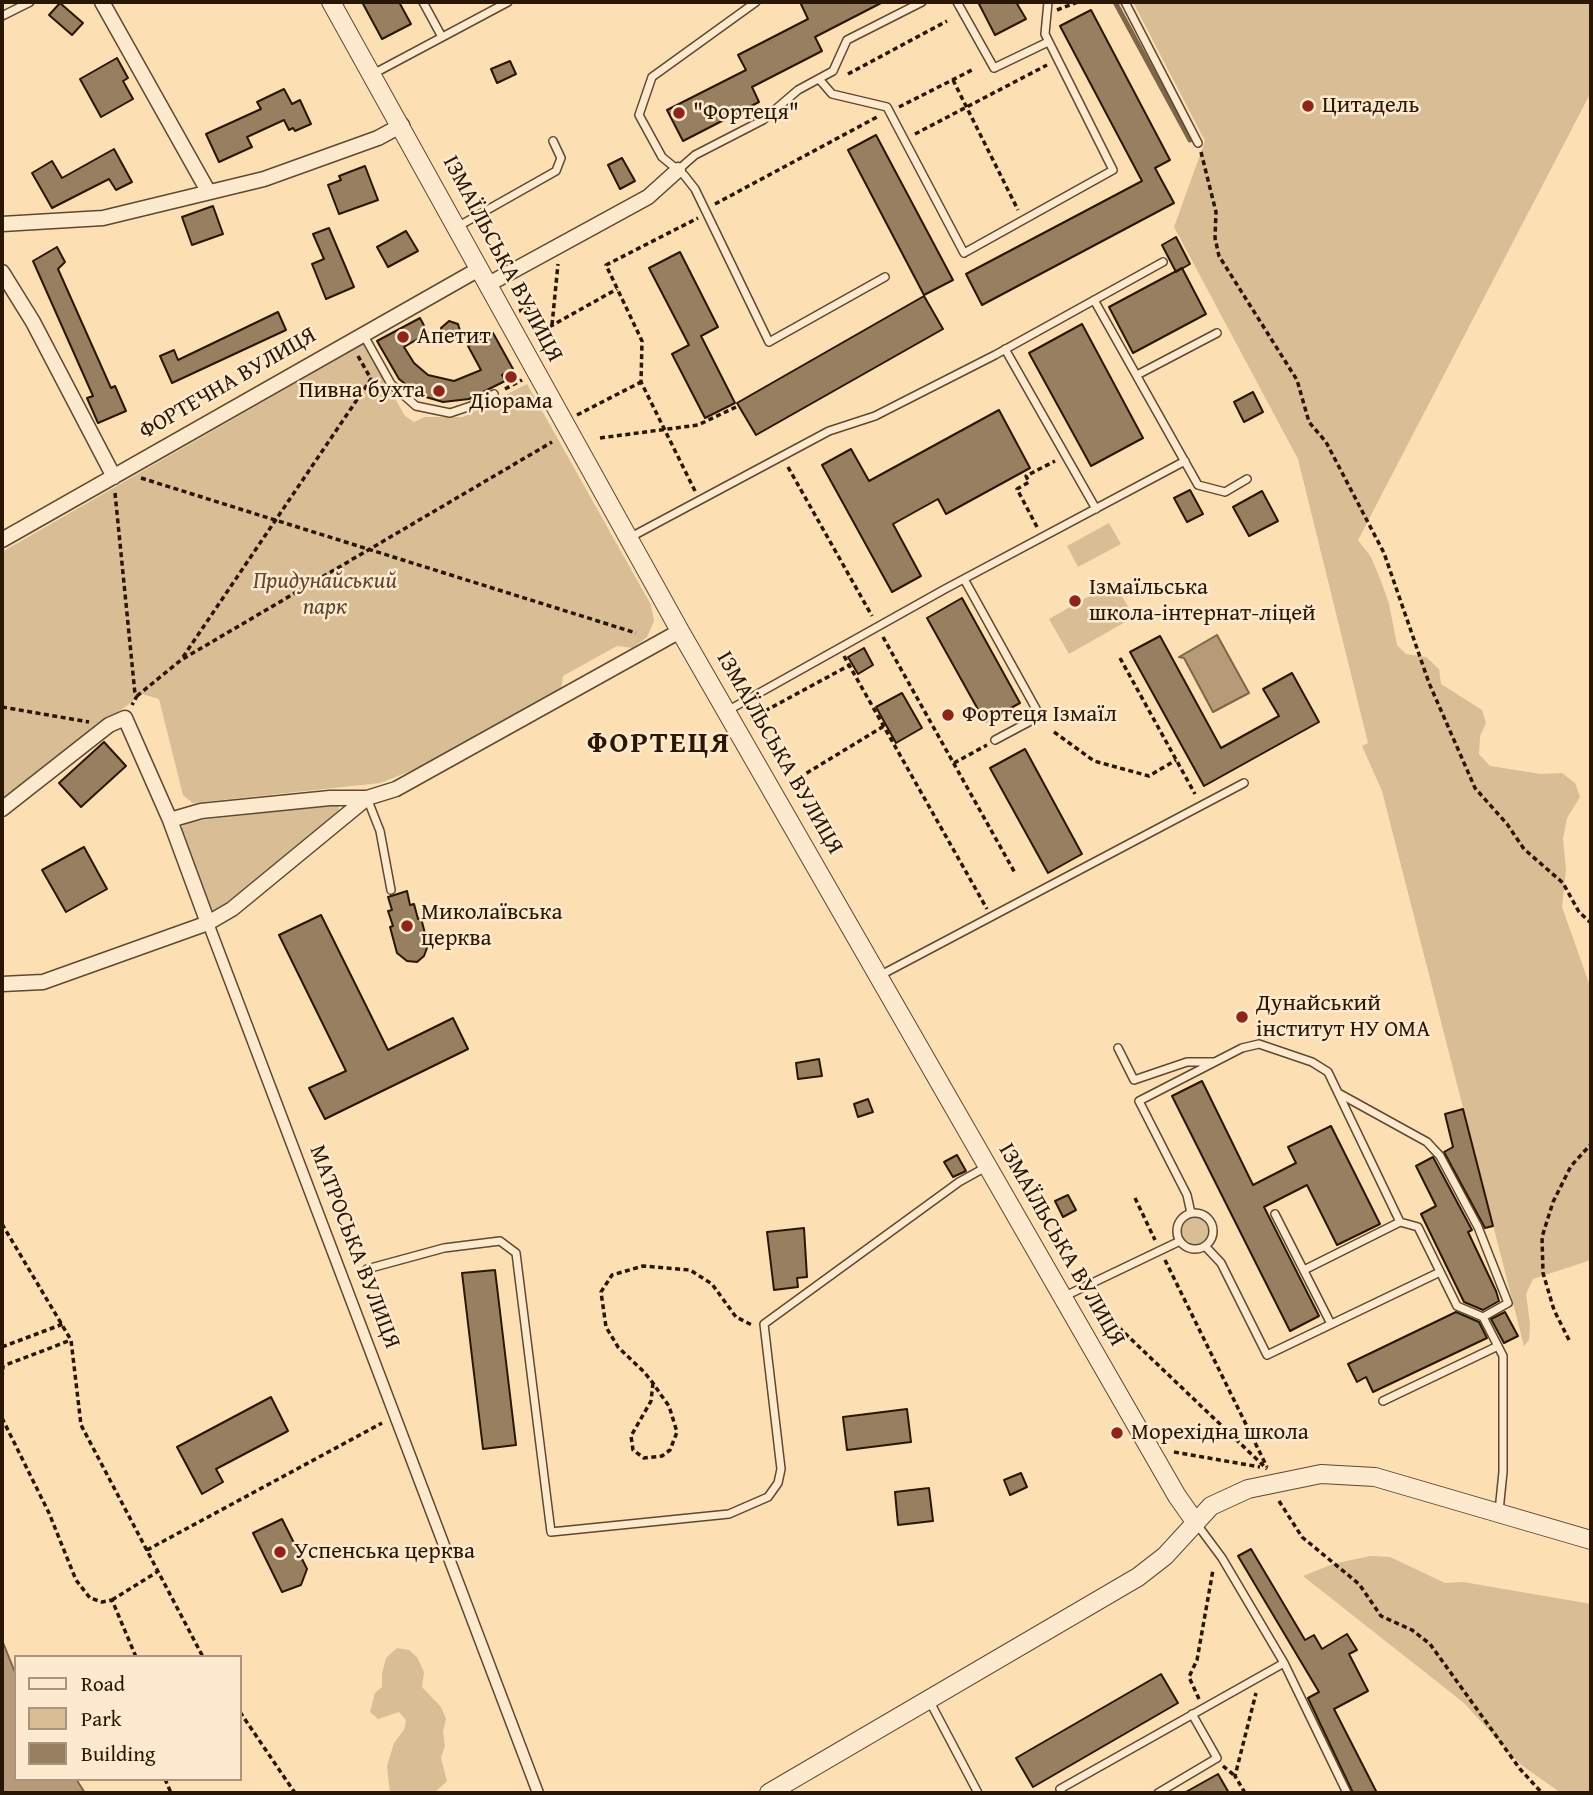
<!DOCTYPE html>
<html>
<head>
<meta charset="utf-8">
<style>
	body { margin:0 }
	#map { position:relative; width:1593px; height:1795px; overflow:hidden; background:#fcdfb3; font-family:"Gentium Book Plus",serif }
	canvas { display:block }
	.frame { position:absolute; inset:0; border:4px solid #2a1604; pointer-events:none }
	.legend { position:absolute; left:14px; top:1655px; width:228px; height:126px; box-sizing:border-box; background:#fdeace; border:2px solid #a9957d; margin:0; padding:9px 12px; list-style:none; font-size:21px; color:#2a1604 }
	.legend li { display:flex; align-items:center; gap:14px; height:35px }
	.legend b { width:35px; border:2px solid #a9957d }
</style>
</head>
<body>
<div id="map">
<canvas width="1593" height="1795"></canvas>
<div class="frame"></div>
<ul class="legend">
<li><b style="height:9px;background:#fdeace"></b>Road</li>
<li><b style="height:19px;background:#d8bd95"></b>Park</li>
<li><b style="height:19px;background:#977f5f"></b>Building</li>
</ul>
</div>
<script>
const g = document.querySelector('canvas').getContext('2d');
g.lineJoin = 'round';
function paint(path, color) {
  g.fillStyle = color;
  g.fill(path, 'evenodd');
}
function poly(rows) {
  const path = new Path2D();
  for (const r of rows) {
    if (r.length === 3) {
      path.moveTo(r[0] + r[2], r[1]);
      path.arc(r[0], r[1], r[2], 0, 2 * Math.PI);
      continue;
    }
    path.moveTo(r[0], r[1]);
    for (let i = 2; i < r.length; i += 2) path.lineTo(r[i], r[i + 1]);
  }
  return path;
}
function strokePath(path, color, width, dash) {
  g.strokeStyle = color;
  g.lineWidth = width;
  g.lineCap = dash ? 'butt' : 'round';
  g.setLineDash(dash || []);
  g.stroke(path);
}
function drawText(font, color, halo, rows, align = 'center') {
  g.font = font + ' "Gentium Book Plus",serif';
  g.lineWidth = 5;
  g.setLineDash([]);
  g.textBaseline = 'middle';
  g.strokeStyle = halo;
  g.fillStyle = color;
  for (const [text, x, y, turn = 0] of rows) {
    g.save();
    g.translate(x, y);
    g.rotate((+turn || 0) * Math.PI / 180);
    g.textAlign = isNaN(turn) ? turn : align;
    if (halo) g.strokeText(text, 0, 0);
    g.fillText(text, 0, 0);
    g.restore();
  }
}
paint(poly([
	[1133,2,1591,2,1591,92,1358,540,1371,557,1381,581,1389,604,1397,645,1406,654,1426,657,1439,669,1441,684,1482,710,1486,723,1480,736,1479,754,1490,766,1541,774,1562,773,1575,783,1580,797,1567,818,1563,839,1566,870,1562,907,1591,989,1591,1260,1533,1279,1526,1294,1530,1324,1529,1340,1524,1346,1382,791,1362,746,1368,743,1298,459,1174,227,1205,141],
	[364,344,405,416,414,422,425,417,463,417,527,384,651,605,654,621,647,637,633,648,617,646,563,676,561,689,421,767,380,783,193,803,183,795,159,699,142,694,2,800,2,552],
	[1109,523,1121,544,1078,567,1067,546],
	[1114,582,1134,617,1069,654,1049,619],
	[333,805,338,806,341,814,225,909,214,911,208,906,180,831,185,822],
	[1195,1231,13],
	[1370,1556,1390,1557,1445,1583,1463,1582,1591,1604,1591,1793,1561,1793,1520,1764,1464,1703,1303,1576,1333,1564],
	[397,1648,409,1650,417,1657,424,1672,422,1687,441,1707,446,1719,443,1732,445,1746,441,1758,447,1781,434,1793,390,1793,387,1766,394,1743,404,1730,406,1720,399,1712,378,1719,370,1712,375,1693,382,1687,382,1674,386,1658]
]), '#d8bd95');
const water = poly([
	[1217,635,1249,693,1213,712,1184,658,1179,657,1217,635],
	[2,1640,16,1675,16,1779,76,1779,85,1793,2,1793,2,1640]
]);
paint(water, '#b59b78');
strokePath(water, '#7d664a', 2);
strokePath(poly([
	[1115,2,1190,140]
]), '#7d664a', 5);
const building = poly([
	[362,2,399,2,411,24,382,39,362,2],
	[800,2,883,2,815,37,822,51,752,87,759,102,683,141,667,110,746,70,738,55,808,19,800,2],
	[978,2,1016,2,1026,19,995,35,978,2],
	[60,3,83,23,72,35,49,15,60,3],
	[1091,10,1170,160,1155,168,1174,203,982,305,966,274,1142,181,1060,26,1091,10],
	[117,58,128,78,123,81,133,99,101,117,80,79,117,58],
	[510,61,516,74,497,83,491,69,510,61],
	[284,89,292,104,300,100,311,124,295,131,293,128,289,130,284,120,247,137,252,147,219,162,206,134,261,109,257,102,284,89],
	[876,135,953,280,924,295,848,150,876,135],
	[114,149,132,182,116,190,109,179,52,208,32,173,52,161,62,178,114,149],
	[622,158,635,181,620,189,608,165,622,158],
	[365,166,378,200,339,214,328,185,341,180,339,176,365,166],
	[213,206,223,234,192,245,182,217,213,206],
	[329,228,354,287,326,299,312,264,324,259,313,234,329,228],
	[406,231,418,251,388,267,377,247,406,231],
	[1176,237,1190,264,1176,272,1162,245,1176,237],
	[57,247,65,262,58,269,111,388,115,386,126,411,98,423,87,398,93,396,33,261,57,247],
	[680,252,718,327,701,336,735,403,705,418,672,354,689,345,649,268,680,252],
	[1182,268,1206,314,1133,353,1109,307,1182,268],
	[924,296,943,329,756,435,737,403,924,296],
	[278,312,286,330,172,383,160,356,174,350,178,360,278,312],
	[420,318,428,333,404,347,414,363,428,375,454,381,481,370,468,346,493,333,513,369,502,375,505,381,469,399,443,402,419,395,399,379,377,341,420,318],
	[449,321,458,324,461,334,453,341,444,338,441,328,449,321],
	[1082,324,1143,438,1091,466,1029,353,1082,324],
	[1253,392,1263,412,1244,422,1234,402,1253,392],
	[999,410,1030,468,946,514,938,499,893,524,921,576,892,592,822,465,851,449,869,481,999,410],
	[1190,490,1203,514,1187,522,1174,498,1190,490],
	[1262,491,1278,521,1249,536,1233,507,1262,491],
	[962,598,1020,703,985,722,927,618,962,598],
	[1160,636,1221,748,1279,716,1263,689,1292,673,1319,722,1204,786,1130,652,1160,636],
	[864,648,873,665,858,674,848,657,864,648],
	[902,693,922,728,896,743,876,707,902,693],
	[104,742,126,766,81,807,59,783,104,742],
	[1025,749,1082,854,1048,873,990,768,1025,749],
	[84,847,107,889,66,912,42,870,84,847],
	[407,891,410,905,414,904,418,919,421,918,428,945,424,956,417,962,407,961,397,953,390,927,393,926,388,911,392,910,388,897,407,891],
	[321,915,388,1050,453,1018,468,1049,325,1119,309,1088,346,1071,279,935,321,915],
	[819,1059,822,1076,798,1079,796,1063,819,1059],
	[1202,1081,1253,1185,1296,1163,1288,1147,1331,1126,1380,1224,1337,1245,1307,1185,1264,1207,1319,1316,1290,1331,1172,1096,1202,1081],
	[868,1099,873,1112,858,1117,854,1104,868,1099],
	[1463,1109,1493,1226,1485,1228,1444,1152,1453,1147,1445,1114,1463,1109],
	[957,1155,966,1171,953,1177,944,1162,957,1155],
	[1433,1157,1472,1230,1468,1232,1496,1291,1499,1301,1483,1310,1464,1302,1421,1214,1436,1206,1416,1166,1433,1157],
	[1068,1195,1076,1210,1063,1217,1055,1201,1068,1195],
	[804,1228,807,1277,797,1278,798,1287,774,1290,767,1232,804,1228],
	[495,1270,516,1445,483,1449,462,1273,495,1270],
	[1456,1312,1479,1322,1487,1338,1373,1392,1366,1377,1357,1382,1348,1364,1456,1312],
	[1505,1312,1518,1336,1504,1343,1491,1319,1505,1312],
	[271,1397,288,1431,216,1469,223,1482,202,1494,177,1447,271,1397],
	[907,1409,911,1442,847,1450,843,1417,907,1409],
	[1021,1473,1027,1487,1010,1495,1004,1480,1021,1473],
	[929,1488,933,1521,898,1525,895,1492,929,1488],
	[282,1519,307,1569,301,1585,282,1592,253,1533,282,1519],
	[1251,1549,1305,1640,1314,1635,1322,1649,1347,1634,1357,1650,1349,1654,1368,1691,1334,1709,1377,1793,1353,1793,1308,1698,1319,1692,1238,1556,1251,1549],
	[1161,1674,1178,1703,1033,1787,1016,1758,1161,1674],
	[1218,1774,1229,1793,1184,1793,1218,1774]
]);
paint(building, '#977f5f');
strokePath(building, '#2a1604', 2);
const service = poly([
	[423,2,442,37],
	[756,2,652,77,639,115,662,157,684,175,695,189,769,342,885,277],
	[957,2,994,68,1048,42],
	[1125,2,1198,143],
	[2,16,30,2],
	[373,74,508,2],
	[819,79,832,94,887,107,964,253,1113,170,1045,34,1048,2],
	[678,170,695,155,763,120,798,90,833,71,847,40,922,2],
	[457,227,556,171,561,158,553,141],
	[1094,300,1198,485,1225,492,1247,479],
	[363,334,391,384,416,406,450,413,471,406,494,394],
	[1005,349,1096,509],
	[1137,375,1217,333],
	[629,538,829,431,875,416,995,355,1163,262],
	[964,579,1040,716,995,740],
	[727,711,945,589,1185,461],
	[367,798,380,831,391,890],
	[879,976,1244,783],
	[1118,1048,1134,1080,1187,1062,1214,1062],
	[1340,1094,1427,1142,1440,1156,1478,1227,1508,1303,1483,1317],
	[1191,1213,1187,1195,1139,1101,1242,1048,1259,1044,1312,1062,1328,1072,1400,1222],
	[1195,1231,18],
	[1275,1214,1331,1324],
	[1205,1246,1221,1263,1267,1355,1440,1272],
	[367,1269,444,1248,500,1241,516,1253,551,1532,729,1514,768,1497,778,1483,781,1469,764,1324,959,1182,986,1167],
	[1304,1270,1400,1222,1418,1227,1457,1306,1483,1317,1503,1356,1503,1472,1499,1511],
	[1063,1297,1180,1241],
	[1383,1401,1498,1346],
	[1196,1523,1222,1558,1284,1663,1347,1793],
	[929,1700,978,1793],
	[1062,1793,1060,1789,1284,1663],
	[1158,1793,1217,1758,1192,1714]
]);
const pedestrian = poly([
	[208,923,538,1793]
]);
const minor = poly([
	[102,2,208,191],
	[2,224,103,218,264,179,378,138,402,125],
	[2,272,33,322,114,477],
	[487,285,648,197,678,170],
	[2,540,479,269],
	[2,809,109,725,125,718,170,820,208,923],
	[170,820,201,811,330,798,367,798,396,789,680,631],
	[2,984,43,982,208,923,232,909,367,798]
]);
const tertiary = poly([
	[331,2,680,631,1177,1496,1196,1523],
	[769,1793,1138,1577,1165,1556,1211,1506,1248,1489,1321,1474,1375,1477,1591,1540]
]);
strokePath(service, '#5e4830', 10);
strokePath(pedestrian, '#5e4830', 13);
strokePath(minor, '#5e4830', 17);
strokePath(tertiary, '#5e4830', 20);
strokePath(poly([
	[1057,10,1078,2],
	[848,74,947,21],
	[953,80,1018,210],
	[899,107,974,69],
	[915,134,1047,65],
	[1201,152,1216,212,1215,238,1219,256,1297,380,1309,422,1326,442,1384,553,1429,683,1475,788,1507,824,1524,849,1563,883,1579,912,1591,923],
	[715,204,877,117],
	[519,311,530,308],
	[552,325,558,264],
	[542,331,617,289],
	[358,356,371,379],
	[505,389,522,380],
	[577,415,641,382],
	[600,438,698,425,736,407],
	[788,467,872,616],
	[141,478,636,633],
	[695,491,641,382,642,341,606,265,698,218],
	[115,493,135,694,137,696,132,705],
	[1037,527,1017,489,1029,482,1026,476,1055,461],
	[883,637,1015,873],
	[844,656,987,909],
	[183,657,373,376],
	[1120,658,1195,794],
	[137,696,181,660,552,442],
	[2,707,89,722],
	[750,719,850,665],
	[1054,732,1094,761,1149,776,1176,760],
	[954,763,987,745],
	[792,782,884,726],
	[1135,1198,1155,1240],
	[2,1224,71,1340,81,1425,203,1657],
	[1165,1260,1267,1467],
	[1088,1298,1267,1469],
	[1569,1340,1554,1310,1543,1273,1542,1237,1553,1202,1571,1166,1591,1144],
	[2,1347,63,1324],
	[2,1378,3,1366,71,1340],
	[653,1383,651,1401,631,1436,633,1450,644,1458,662,1456,670,1450,677,1432,669,1406,661,1395,653,1383,644,1372,618,1347,606,1327,601,1292,612,1275,643,1266,690,1270,712,1284,736,1317,752,1325],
	[2,1418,49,1513,76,1580,90,1598,102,1602,112,1600,136,1657],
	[1174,1452,1260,1467],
	[1279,1501,1302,1537,1359,1584,1381,1616,1412,1630,1430,1644,1520,1769,1542,1793],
	[147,1550,382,1423],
	[112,1600,157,1572],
	[1199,1699,1189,1677,1197,1660,1213,1570],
	[240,1712,295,1793],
	[1223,1766,1235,1776],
	[165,1779,171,1793],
	[1245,1793,1235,1776,1256,1693]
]), '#2a1604', 3.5, [5, 3.5]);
strokePath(service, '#fdeace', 7);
strokePath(pedestrian, '#fdeace', 10);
strokePath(minor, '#fdeace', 14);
strokePath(tertiary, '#fdeace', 18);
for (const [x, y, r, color] of [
	[1308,106,7,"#8f2418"],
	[679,113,7,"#8f2418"],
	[403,337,7,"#8f2418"],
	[511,377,7,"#8f2418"],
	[439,391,7,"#8f2418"],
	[1075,601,7,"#8f2418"],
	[948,715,7,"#8f2418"],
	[407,926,7,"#8f2418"],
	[1242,1017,7,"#8f2418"],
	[1117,1433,7,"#8f2418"],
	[280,1552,7,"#8f2418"]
]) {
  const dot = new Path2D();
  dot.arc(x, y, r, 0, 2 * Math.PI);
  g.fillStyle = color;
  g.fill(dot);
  strokePath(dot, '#fdeace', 2.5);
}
drawText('23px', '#2a1604', '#fdeace', [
	["Цитадель",1322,106],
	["\"Фортеця\"",693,113],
	["Апетит",417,337],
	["Пивна бухта",425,391,"right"],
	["Діорама",511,402,"center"],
	["Ізмаїльська",1089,588],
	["школа-інтернат-ліцей",1089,614],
	["Фортеця Ізмаїл",962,715],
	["Миколаївська",421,913],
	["церква",421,939],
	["Дунайський",1256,1004],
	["інститут НУ ОМА",1256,1030],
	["Морехідна школа",1131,1433],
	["Успенська церква",294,1552]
], 'left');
drawText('23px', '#2a1604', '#fdeace', [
	["ІЗМАЇЛЬСЬКА ВУЛИЦЯ",502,259,62],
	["ФОРТЕЧНА ВУЛИЦЯ",228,384,-30],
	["ІЗМАЇЛЬСЬКА ВУЛИЦЯ",779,753,60],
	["ІЗМАЇЛЬСЬКА ВУЛИЦЯ",1061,1245,60],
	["МАТРОСЬКА ВУЛИЦЯ",354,1247,69]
]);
drawText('italic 23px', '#5e4830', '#fdeace', [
	["Придунайський",325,582],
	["парк",325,608]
]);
g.letterSpacing = '2px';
drawText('bold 30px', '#2a1604', '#fdeace', [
	["ФОРТЕЦЯ",659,744]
]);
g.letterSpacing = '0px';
</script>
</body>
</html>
